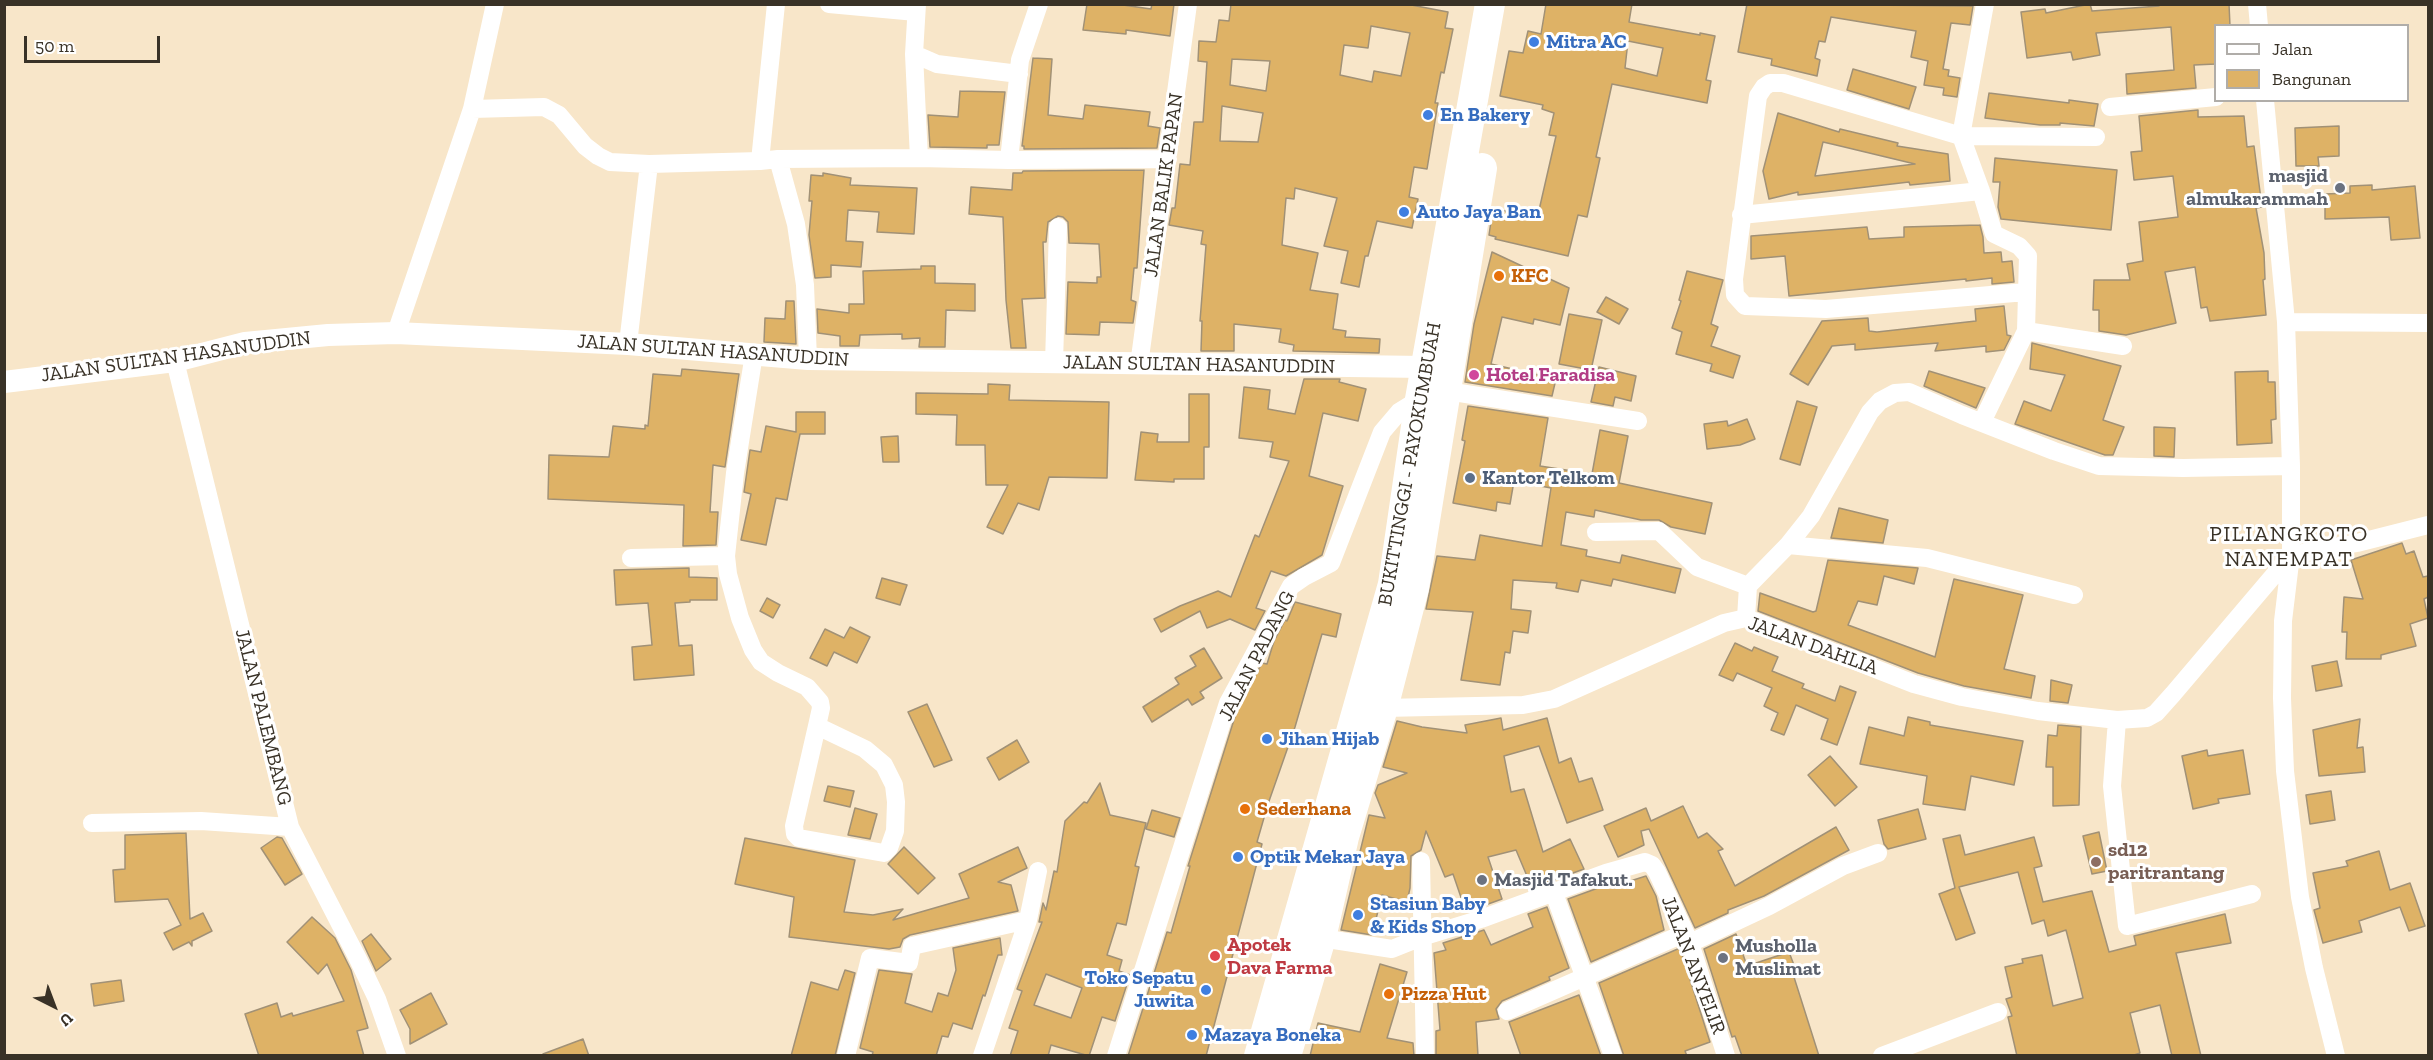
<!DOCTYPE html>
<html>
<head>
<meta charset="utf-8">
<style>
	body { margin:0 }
	#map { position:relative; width:2433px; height:1060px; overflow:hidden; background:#f8e6c9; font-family:"Zilla Slab",serif }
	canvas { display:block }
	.frame { position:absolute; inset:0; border:6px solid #393227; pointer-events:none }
	.legend { position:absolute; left:2214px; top:24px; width:195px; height:78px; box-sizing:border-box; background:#fff; border:2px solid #b0ada9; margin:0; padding:8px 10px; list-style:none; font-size:18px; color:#393227 }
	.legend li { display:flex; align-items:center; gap:12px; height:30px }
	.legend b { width:30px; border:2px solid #b0ada9 }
	.north { position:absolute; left:24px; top:976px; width:60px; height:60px; -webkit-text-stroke:4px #fff; paint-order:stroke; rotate:138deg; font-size:16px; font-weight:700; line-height:24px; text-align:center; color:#393227 }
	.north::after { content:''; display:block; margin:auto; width:21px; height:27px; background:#393227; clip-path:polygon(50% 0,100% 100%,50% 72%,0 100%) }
	.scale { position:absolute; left:24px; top:36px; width:136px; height:27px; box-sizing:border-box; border:3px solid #393227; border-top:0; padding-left:8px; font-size:18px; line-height:21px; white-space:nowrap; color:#393227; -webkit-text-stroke:4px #fff; paint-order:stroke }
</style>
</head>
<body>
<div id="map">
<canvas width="2433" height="1060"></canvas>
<div class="frame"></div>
<ul class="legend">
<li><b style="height:8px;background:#fff"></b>Jalan</li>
<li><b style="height:16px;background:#deb266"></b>Bangunan</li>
</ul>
<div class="north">U</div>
<div class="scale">50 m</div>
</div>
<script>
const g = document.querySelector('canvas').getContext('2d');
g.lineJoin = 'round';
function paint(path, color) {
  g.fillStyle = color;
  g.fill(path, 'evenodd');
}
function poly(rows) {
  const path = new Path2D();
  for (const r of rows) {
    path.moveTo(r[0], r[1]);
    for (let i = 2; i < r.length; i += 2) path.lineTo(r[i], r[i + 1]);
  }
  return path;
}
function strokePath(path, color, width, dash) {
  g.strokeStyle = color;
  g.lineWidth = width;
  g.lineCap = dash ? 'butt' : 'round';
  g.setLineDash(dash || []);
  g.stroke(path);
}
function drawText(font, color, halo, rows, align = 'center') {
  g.font = font + ' "Zilla Slab",serif';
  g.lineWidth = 6;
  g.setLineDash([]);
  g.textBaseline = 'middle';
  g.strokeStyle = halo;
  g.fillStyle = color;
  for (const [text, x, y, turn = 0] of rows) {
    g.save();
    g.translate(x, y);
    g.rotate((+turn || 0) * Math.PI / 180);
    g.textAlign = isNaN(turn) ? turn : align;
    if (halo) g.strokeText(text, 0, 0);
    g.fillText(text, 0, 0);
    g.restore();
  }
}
const building = poly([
	[1087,4,1116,4,1151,9,1152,4,1174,4,1170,36,1126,30,1126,34,1083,30,1087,4],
	[1231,4,1406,4,1448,12,1445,28,1453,29,1444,73,1441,72,1435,103,1438,103,1427,169,1414,167,1409,197,1418,199,1412,228,1377,221,1368,256,1365,256,1359,287,1341,283,1348,251,1324,246,1337,198,1295,188,1294,199,1286,198,1282,245,1318,253,1310,290,1338,294,1333,329,1346,331,1345,337,1380,339,1379,353,1293,351,1294,345,1279,342,1281,329,1234,324,1234,351,1201,351,1202,321,1200,321,1206,245,1201,244,1203,231,1169,225,1172,208,1175,208,1180,164,1190,165,1194,122,1203,122,1207,62,1198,61,1199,41,1216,42,1219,20,1229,21,1231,4],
	[1371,26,1410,33,1401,76,1374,71,1372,82,1340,75,1344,45,1368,48,1371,26],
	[1232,59,1270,61,1266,91,1230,85,1232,59],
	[1222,106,1263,113,1258,142,1220,141,1222,106],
	[1546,4,1632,4,1629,22,1700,35,1700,33,1715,36,1706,80,1711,81,1707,103,1612,84,1596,157,1600,158,1587,217,1578,215,1568,256,1495,239,1496,237,1489,235,1493,208,1537,219,1556,136,1549,135,1554,113,1542,109,1543,105,1500,96,1509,51,1523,53,1528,31,1541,34,1546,4],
	[1628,41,1663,48,1657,76,1625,68,1628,41],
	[1747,4,1973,6,1970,25,1951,23,1943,69,1949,70,1948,76,1960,78,1957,97,1943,95,1944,88,1924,85,1928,61,1911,57,1916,31,1831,17,1825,42,1819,41,1815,58,1820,60,1817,76,1771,65,1772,59,1738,52,1747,4],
	[2090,4,2092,11,2159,6,2159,4,2229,4,2230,26,2216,26,2216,64,2194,65,2196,88,2127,94,2126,74,2174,70,2171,27,2096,33,2100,55,2073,60,2071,52,2027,58,2021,12,2045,9,2046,13,2090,4],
	[1033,58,1052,59,1048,115,1083,119,1085,105,1150,112,1148,126,1160,128,1157,148,1024,149,1024,146,1022,146,1033,58],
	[1853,69,1916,87,1909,109,1847,90,1853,69],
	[960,91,1005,92,999,145,987,145,987,148,930,147,928,115,958,117,960,91],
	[1989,93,2069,103,2069,100,2098,104,2094,126,2060,123,2060,125,2040,125,1985,118,1989,93],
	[2198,110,2198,117,2244,116,2247,147,2254,146,2262,207,2256,208,2264,253,2265,279,2263,280,2266,315,2210,321,2207,307,2201,308,2195,267,2165,272,2176,323,2126,335,2099,331,2099,310,2093,310,2094,280,2130,280,2127,264,2143,261,2139,222,2178,217,2173,176,2134,180,2131,152,2142,151,2139,116,2198,110],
	[1778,113,1839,132,1840,129,1898,143,1897,146,1948,154,1950,181,1910,185,1909,182,1798,195,1798,192,1769,199,1763,171,1778,113],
	[1823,142,1836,145,1915,164,1815,176,1823,142],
	[2339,126,2339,156,2318,157,2319,166,2296,166,2295,128,2339,126],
	[1995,158,2117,170,2111,230,2001,219,1998,207,2000,182,1993,182,1995,158],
	[1144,170,1137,268,1134,268,1131,300,1136,302,1133,323,1100,322,1099,335,1066,334,1068,282,1097,283,1097,277,1101,277,1099,244,1069,243,1068,222,1063,217,1058,216,1048,222,1046,242,1043,242,1045,298,1022,299,1026,348,1011,348,1006,300,1003,217,969,214,971,187,1012,190,1013,173,1022,173,1023,171,1144,170],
	[823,173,851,178,850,185,917,188,914,234,877,232,879,212,848,210,846,241,863,242,861,267,831,265,831,277,815,278,809,235,812,201,809,201,811,175,823,176,823,173],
	[2372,185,2372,190,2415,186,2420,238,2391,240,2389,217,2325,219,2325,194,2350,193,2350,186,2372,185],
	[1980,225,1983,237,1984,253,2001,252,2002,262,2012,261,2014,282,1992,284,1992,278,1966,281,1966,279,1789,296,1785,256,1751,259,1751,236,1867,227,1869,239,1904,237,1904,227,1980,225],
	[1492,252,1569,288,1560,325,1534,319,1533,324,1502,317,1491,364,1556,379,1552,396,1465,382,1474,324,1492,252],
	[921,266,935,266,935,283,975,284,975,311,946,310,945,347,919,347,920,338,902,339,902,334,860,335,859,346,840,346,840,336,818,333,817,309,849,313,849,304,864,304,863,271,921,269,921,266],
	[1687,271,1723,280,1711,324,1718,327,1711,346,1740,356,1733,378,1710,371,1712,364,1676,354,1682,332,1672,328,1681,301,1679,300,1687,271],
	[1606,297,1628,309,1619,324,1597,312,1606,297],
	[786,301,794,301,796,344,764,342,765,318,785,319,786,301],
	[2004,306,2007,335,2011,336,2004,350,1986,352,1986,346,1935,351,1938,343,1855,350,1855,344,1832,346,1808,385,1790,374,1822,321,1868,318,1869,331,1877,332,1976,321,1975,309,2004,306],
	[1569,314,1602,320,1591,370,1559,364,1569,314],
	[2032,343,2121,366,2103,420,2124,427,2113,455,2105,455,2015,424,2024,401,2051,411,2065,375,2030,369,2032,343],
	[1599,367,1636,376,1631,401,1615,397,1613,406,1591,402,1599,367],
	[682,369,739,374,725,467,713,465,710,512,718,512,716,545,683,546,684,505,548,499,549,455,609,457,613,426,645,429,645,425,648,426,653,374,681,376,682,369],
	[1929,371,1985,388,1976,408,1924,386,1929,371],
	[2268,371,2268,382,2275,382,2276,419,2271,420,2272,443,2237,445,2235,372,2268,371],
	[1304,379,1340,379,1339,382,1366,389,1358,421,1323,413,1309,476,1343,486,1322,555,1286,576,1271,571,1256,608,1265,611,1255,630,1230,619,1207,628,1200,611,1161,632,1154,619,1180,606,1218,591,1231,597,1255,535,1259,537,1289,461,1270,457,1273,442,1239,438,1244,387,1270,390,1268,409,1295,414,1304,379],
	[988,384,1010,385,1009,400,1109,402,1107,478,1049,477,1039,510,1018,503,1003,534,987,527,1008,485,986,485,985,445,956,445,957,415,916,414,916,393,988,394,988,384],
	[1189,394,1209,394,1209,447,1204,447,1204,479,1174,479,1174,482,1135,480,1141,432,1158,434,1157,442,1189,442,1189,394],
	[1797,401,1817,407,1800,465,1780,459,1797,401],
	[1468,406,1548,418,1540,466,1592,474,1600,430,1628,436,1619,483,1712,503,1705,534,1671,527,1659,520,1641,520,1595,510,1594,517,1566,512,1561,545,1587,550,1586,556,1620,563,1622,555,1681,569,1675,593,1613,579,1611,586,1581,580,1578,592,1556,588,1557,583,1513,580,1511,609,1531,611,1528,633,1513,631,1510,653,1505,652,1500,685,1461,680,1473,612,1426,609,1437,556,1475,560,1480,535,1542,546,1551,488,1514,481,1510,504,1497,502,1496,511,1453,503,1465,441,1462,440,1468,406],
	[796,412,825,412,825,434,800,434,787,500,776,498,766,545,741,540,751,494,744,492,750,450,761,452,766,426,796,432,796,412],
	[1747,419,1755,439,1740,445,1707,449,1704,424,1727,421,1728,426,1747,419],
	[2154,427,2175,428,2174,457,2154,456,2154,427],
	[898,436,899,462,883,462,881,437,898,436],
	[1839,508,1888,520,1883,543,1831,538,1839,508],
	[2402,543,2406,554,2414,551,2423,577,2428,576,2428,597,2424,599,2428,618,2410,624,2416,646,2381,655,2381,659,2346,659,2347,632,2342,632,2344,597,2363,599,2351,560,2402,543],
	[1828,560,1918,568,1914,584,1884,576,1877,605,1858,601,1848,625,1935,657,1954,579,2023,595,2004,669,2035,676,2031,698,1964,686,1918,673,1758,611,1760,593,1813,612,1816,611,1828,560],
	[689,568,689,577,717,578,717,600,690,600,690,602,675,603,679,646,692,645,694,675,634,680,632,647,652,645,648,603,616,605,614,570,689,568],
	[882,578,907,585,900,605,876,598,882,578],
	[767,598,780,605,773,618,760,611,767,598],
	[1295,602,1341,614,1336,637,1322,634,1295,727,1268,804,1257,842,1262,844,1206,1056,1128,1056,1167,932,1171,933,1190,866,1188,866,1238,707,1262,663,1267,664,1274,641,1285,620,1287,621,1295,602],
	[850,627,870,637,857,663,834,652,827,666,810,658,825,629,844,638,850,627],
	[1735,643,1752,651,1754,647,1778,657,1772,671,1804,684,1802,688,1835,701,1840,686,1856,692,1837,745,1821,739,1828,719,1796,705,1784,735,1771,730,1778,713,1764,706,1772,688,1737,673,1733,681,1719,675,1735,643],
	[1204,648,1222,678,1200,692,1204,698,1192,705,1188,699,1152,722,1143,707,1179,684,1175,678,1196,666,1190,656,1204,648],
	[2337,661,2342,686,2316,691,2312,666,2337,661],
	[2051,680,2072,685,2068,703,2050,701,2051,680],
	[927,704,952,760,934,767,908,712,927,704],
	[1908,717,1930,722,1930,725,2023,741,2014,785,1971,776,1965,810,1923,804,1927,776,1860,764,1869,727,1904,736,1908,717],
	[1501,718,1503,730,1547,718,1559,763,1571,758,1579,782,1592,778,1603,810,1567,823,1539,746,1504,756,1511,792,1524,789,1543,852,1570,839,1584,869,1532,888,1516,850,1488,857,1502,899,1466,912,1453,874,1445,877,1426,831,1421,850,1411,856,1410,888,1407,902,1382,895,1372,935,1341,930,1369,815,1385,818,1375,793,1378,785,1407,773,1383,767,1397,721,1422,727,1467,733,1465,725,1501,718],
	[2360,719,2357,748,2363,747,2365,772,2319,776,2313,730,2360,719],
	[2058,725,2081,727,2079,805,2053,806,2053,767,2046,767,2048,735,2057,736,2058,725],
	[1017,740,1029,762,999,780,987,758,1017,740],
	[2207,750,2208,756,2243,750,2250,794,2218,799,2219,803,2193,809,2182,756,2207,750],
	[1830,756,1857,787,1835,806,1808,775,1830,756],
	[1100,783,1110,815,1146,823,1135,866,1139,867,1126,925,1117,923,1107,955,1122,960,1119,971,1130,975,1115,1021,1102,1017,1089,1056,1051,1045,1048,1056,1010,1056,1018,1031,1009,1028,1022,991,1017,989,1042,922,1039,922,1043,903,1046,910,1054,871,1057,872,1065,821,1084,802,1087,803,1100,783],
	[1046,974,1082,988,1071,1018,1034,1005,1046,974],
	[828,786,854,791,850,807,824,801,828,786],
	[2331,791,2335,820,2310,824,2306,795,2331,791],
	[1683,806,1698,838,1707,833,1723,849,1718,851,1735,886,1836,827,1849,850,1764,896,1728,910,1728,913,1695,928,1649,829,1641,831,1644,845,1618,857,1604,826,1646,808,1651,821,1683,806],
	[855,808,877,814,870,839,848,835,855,808],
	[1918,809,1926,839,1888,849,1884,844,1878,820,1918,809],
	[1152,810,1180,818,1174,837,1146,829,1152,810],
	[2099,832,2107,871,2092,874,2083,836,2099,832],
	[186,833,190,919,203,913,212,931,192,941,192,946,189,942,173,950,164,933,181,925,168,899,115,902,113,870,125,869,125,835,186,833],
	[1960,835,1965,855,2034,837,2042,866,2034,868,2043,902,2092,891,2109,952,2136,945,2134,936,2225,914,2231,943,2176,953,2201,1056,2172,1056,2160,1005,2130,1013,2140,1053,2131,1056,2017,1056,2008,1017,2012,1016,2006,999,2012,997,2005,967,2023,963,2022,959,2042,955,2053,1006,2083,998,2074,961,2066,930,2048,936,2044,920,2032,924,2018,872,1959,887,1975,933,1956,940,1939,894,1955,888,1943,839,1960,835],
	[277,837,282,838,302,874,285,885,261,848,277,837],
	[745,838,855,860,844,912,873,915,903,909,893,920,969,898,959,874,1018,847,1027,868,998,882,1011,885,1018,911,910,935,903,939,900,947,889,949,789,937,794,897,735,884,745,838],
	[904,847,935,878,918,894,888,864,904,847],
	[2379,851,2390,890,2410,883,2425,926,2409,931,2400,907,2359,921,2362,932,2323,943,2314,910,2320,908,2313,873,2348,866,2346,861,2379,851],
	[1646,876,1656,896,1664,930,1591,962,1568,899,1609,884,1623,880,1624,883,1646,876],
	[1547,907,1569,968,1549,977,1550,980,1502,1001,1496,1009,1499,1019,1476,1022,1478,1056,1436,1056,1436,1031,1440,1030,1434,953,1446,950,1443,943,1484,930,1491,945,1533,927,1528,914,1547,907],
	[312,917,335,938,351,970,368,1028,357,1031,364,1056,259,1056,245,1014,277,1003,281,1017,292,1013,293,1016,344,1001,327,964,318,974,287,942,312,917],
	[371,934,391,959,376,971,362,941,371,934],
	[1736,934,1747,966,1789,952,1797,973,1793,974,1819,1056,1742,1056,1735,1036,1732,1037,1704,949,1736,934],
	[1000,938,1002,955,998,955,985,996,983,995,972,1029,953,1023,948,1037,942,1036,936,1056,872,1056,873,1052,860,1048,879,970,912,974,905,1003,932,1012,938,993,948,996,956,970,953,948,1000,938],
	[1680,948,1710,1042,1685,1051,1687,1056,1624,1056,1599,983,1680,948],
	[1380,964,1407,972,1387,1038,1413,1043,1414,1056,1310,1056,1318,1023,1360,1032,1380,964],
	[845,970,855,973,835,1056,791,1056,811,982,838,990,845,970],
	[121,980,124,1001,94,1006,91,984,121,980],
	[431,993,447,1024,410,1044,410,1029,400,1010,431,993],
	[1579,995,1601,1056,1521,1056,1509,1022,1579,995],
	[583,1039,589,1056,543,1056,543,1054,583,1039]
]);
paint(building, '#deb266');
strokePath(building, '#a19176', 1.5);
strokePath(poly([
	[829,4,916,12],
	[917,4,914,54,919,158],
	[2257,4,2259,26],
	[914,54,937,64,1019,74],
	[2265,100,2286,322,2291,466,2291,555,2283,621,2282,698,2285,771,2300,897,2314,968,2336,1056],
	[2110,107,2216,97],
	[472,109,544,107,559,115,585,146,598,156,610,162,649,164],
	[778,159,796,224,805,285,808,359],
	[1009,160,1020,60,1039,4],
	[760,161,778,159,919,158,1009,160,1168,159],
	[1741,215,1981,191],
	[2026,292,1826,309,1745,306,1735,295,1734,279,1758,96,1764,87,1770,83,1783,83,1961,136,2096,137],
	[2286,322,2428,323],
	[2026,331,2123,346],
	[396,333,472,109,495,4],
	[628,344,649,164,760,161,776,4],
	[754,354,735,473,726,556,728,574,740,618,753,650,761,662,778,673,807,687,820,702,821,708,817,726,794,826,795,834,799,838,884,853,889,848,895,831,896,802,894,785,884,765,865,749,817,726],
	[175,361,290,827,357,957,377,999,397,1056],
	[1054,363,1058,227],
	[1139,365,1188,4],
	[1447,391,1638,421],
	[1982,422,2026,331,2028,256,2019,246,1994,234,1981,191,1961,136,1985,4],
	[1596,532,1659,531,1697,567,1748,586],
	[1788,545,1927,558,2074,595],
	[631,558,726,556],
	[1746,618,1748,586,1788,545,1811,516,1870,412,1880,401,1895,393,1909,392,1962,415,2054,451,2099,466,2183,468,2291,466],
	[1383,708,1523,705,1554,699,1724,623,1746,618,1914,684,1962,697,2038,711,2117,720,2147,718,2156,713,2173,694,2291,555,2357,543,2428,525],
	[2117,720,2112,786,2127,926,2252,894],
	[92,823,201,821,290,827],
	[1421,861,1425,1056],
	[1554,893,1613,1056],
	[1321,938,1392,949,1422,937,1481,919,1606,873,1645,862,1652,865,1657,872,1690,943,1726,1056],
	[1690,943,1769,906,1843,866,1878,853],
	[1507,1011,1685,933],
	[846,1056,870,958,909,963,912,946,1028,920],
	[982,1056,1028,920,1038,871],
	[1116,1056,1228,703,1291,586,1304,577,1331,563,1382,432,1399,412,1420,399],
	[1882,1056,1998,1012]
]), '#fff', 18);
strokePath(poly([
	[4,382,175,361,245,343,328,335,396,333,628,344,808,359,1426,367]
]), '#fff', 22);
strokePath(poly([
	[1259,1056,1393,584,1420,399,1490,4],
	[1286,1056,1321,938,1344,837,1383,708,1414,588,1482,168]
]), '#fff', 30);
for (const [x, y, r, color] of [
	[1534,42,6,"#3f7fe0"],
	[1428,115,6,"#3f7fe0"],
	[2340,188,6,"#6b7280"],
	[1404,212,6,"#3f7fe0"],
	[1499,276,6,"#e8710a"],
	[1474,375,6,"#d1479c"],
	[1470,478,6,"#5c6f8a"],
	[1267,739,6,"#3f7fe0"],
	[1245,809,6,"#e8710a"],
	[1238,857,6,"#3f7fe0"],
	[2096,862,6,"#8d6e63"],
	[1482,880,6,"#6b7280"],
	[1358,915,6,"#3f7fe0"],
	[1215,956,6,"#e0444e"],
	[1723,958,6,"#6b7280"],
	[1206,990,6,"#3f7fe0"],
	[1389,994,6,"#e8710a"],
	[1192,1035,6,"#3f7fe0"]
]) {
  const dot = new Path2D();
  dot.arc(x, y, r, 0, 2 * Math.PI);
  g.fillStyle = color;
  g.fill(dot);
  strokePath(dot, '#fff', 2);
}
drawText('bold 20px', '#366cbe', '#fff', [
	["Mitra AC",1546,42],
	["En Bakery",1440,115],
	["Auto Jaya Ban",1416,212],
	["Jihan Hijab",1279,739],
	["Optik Mekar Jaya",1250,857],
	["Stasiun Baby",1370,904],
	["& Kids Shop",1370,927],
	["Toko Sepatu",1194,978,"right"],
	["Juwita",1194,1001,"right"],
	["Mazaya Boneka",1204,1035]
], 'left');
drawText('bold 20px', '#5b616d', '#fff', [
	["masjid",2328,176,"right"],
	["almukarammah",2328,199,"right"],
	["Masjid Tafakut.",1494,880],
	["Musholla",1735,946],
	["Muslimat",1735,969]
], 'left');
drawText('20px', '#393227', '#fff', [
	["JALAN BALIK PAPAN",1164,185,-82],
	["JALAN SULTAN HASANUDDIN",713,351,4],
	["JALAN SULTAN HASANUDDIN",176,357,-8],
	["JALAN SULTAN HASANUDDIN",1199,365,1],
	["BUKITTINGGI - PAYOKUMBUAH",1410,464,-80],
	["JALAN DAHLIA",1813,646,20],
	["JALAN PADANG",1257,656,-63],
	["JALAN PALEMBANG",263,717,76],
	["JALAN ANYELIR",1693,965,69]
]);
drawText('bold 20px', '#c56008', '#fff', [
	["KFC",1511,276],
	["Sederhana",1257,809],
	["Pizza Hut",1401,994]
], 'left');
drawText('bold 20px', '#b23c85', '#fff', [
	["Hotel Faradisa",1486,375]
], 'left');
drawText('bold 20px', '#4e5e75', '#fff', [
	["Kantor Telkom",1482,478]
], 'left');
drawText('bold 20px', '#785e54', '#fff', [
	["sd12",2108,850],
	["paritrantang",2108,873]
], 'left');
drawText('bold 20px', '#be3a42', '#fff', [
	["Apotek",1227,945],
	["Dava Farma",1227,968]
], 'left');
g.letterSpacing = '1.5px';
drawText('22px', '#393227', '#fff', [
	["PILIANGKOTO",2289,535],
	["NANEMPAT",2289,560]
]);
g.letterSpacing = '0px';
</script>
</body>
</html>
